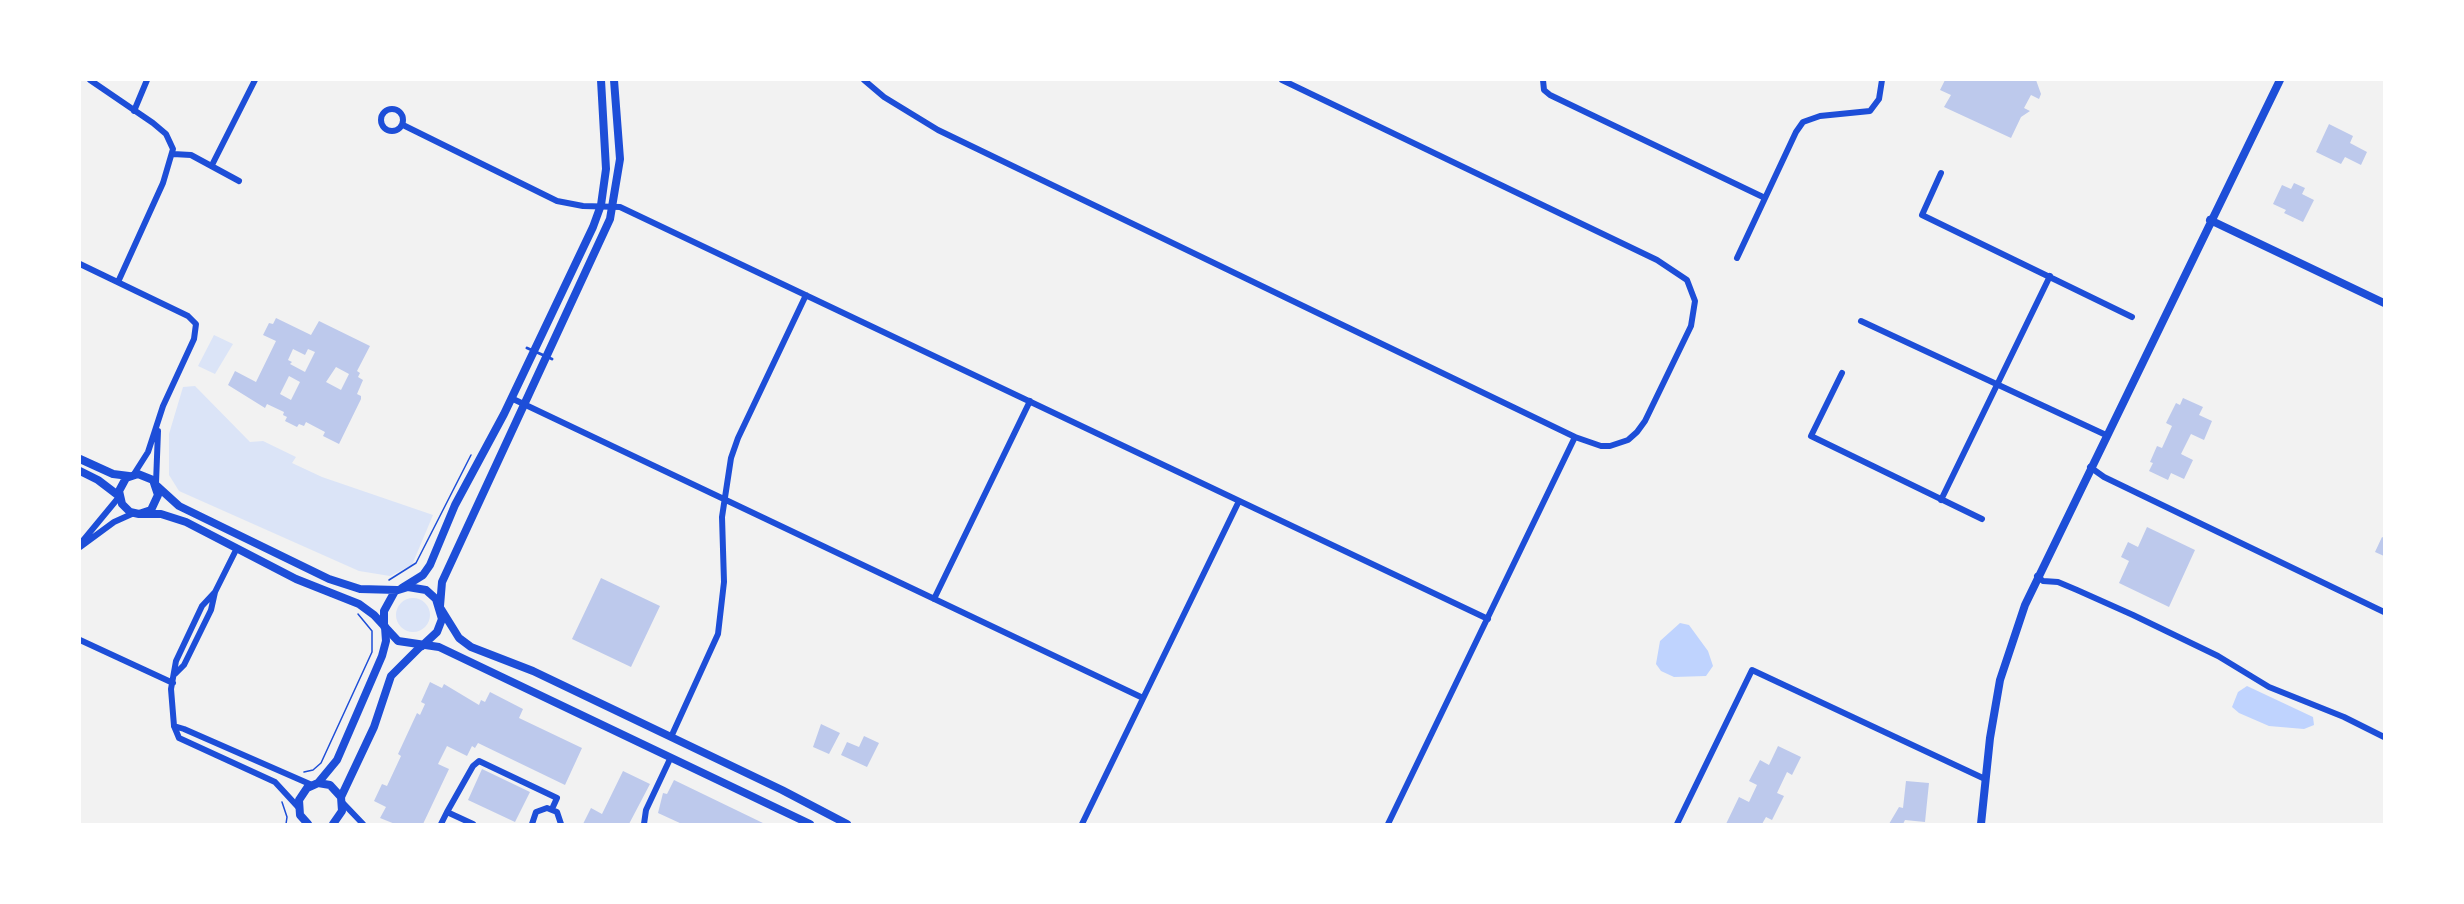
<!DOCTYPE html>
<html>
<head>
<meta charset="utf-8">
<style>
	body { margin:0 }
	#map { position:relative; width:2464px; height:904px; overflow:hidden; background:#f2f2f2; font-family:Lato,sans-serif }
	canvas { display:block }
	.frame { position:absolute; inset:0; border:81px solid #fff; pointer-events:none }
</style>
</head>
<body>
<div id="map">
<canvas width="2464" height="904"></canvas>
<div class="frame"></div>
</div>
<script>
const g = document.querySelector('canvas').getContext('2d');
g.lineJoin = 'round';
function paint(path, color) {
  g.fillStyle = color;
  g.fill(path, 'evenodd');
}
function poly(rows) {
  const path = new Path2D();
  for (const r of rows) {
    if (r.length === 3) {
      path.moveTo(r[0] + r[2], r[1]);
      path.arc(r[0], r[1], r[2], 0, 2 * Math.PI);
      continue;
    }
    path.moveTo(r[0], r[1]);
    for (let i = 2; i < r.length; i += 2) path.lineTo(r[i], r[i + 1]);
  }
  return path;
}
function strokePath(path, color, width, dash) {
  g.strokeStyle = color;
  g.lineWidth = width;
  g.lineCap = dash ? 'butt' : 'round';
  g.setLineDash(dash || []);
  g.stroke(path);
}
paint(poly([
	[214,335,233,344,215,374,198,366],
	[195,386,250,442,263,441,296,457,292,463,322,477,433,515,412,565,390,576,359,571,179,491,169,475,169,434,183,387],
	[413,615,17]
]), '#dbe4f7');
paint(poly([
	[1680,623,1689,625,1708,651,1713,666,1706,676,1674,677,1661,671,1656,664,1660,641],
	[2247,686,2313,717,2314,725,2304,729,2269,726,2239,713,2232,707,2238,692]
]), '#bfd3fe');
paint(poly([
	[1945,80,2036,80,2041,94,2039,99,2031,95,2024,108,2030,111,2021,117,2011,138,1944,107,1951,95,1940,90],
	[2329,124,2353,136,2350,143,2367,152,2361,165,2345,157,2341,164,2316,152],
	[2294,183,2305,188,2302,194,2314,200,2303,222,2284,213,2286,210,2273,204,2282,185,2291,189],
	[276,318,311,335,319,321,370,346,357,371,360,373,358,377,363,380,357,394,361,396,361,399,339,444,323,436,325,432,306,422,304,426,299,424,297,427,285,421,287,417,283,415,284,412,267,404,265,408,228,385,235,371,256,382,276,341,263,335,269,323,273,324],
	[293,349,305,355,308,349,315,352,305,372,290,364,292,362,288,360],
	[336,367,349,374,341,390,326,382],
	[289,376,300,382,291,400,280,394],
	[2183,398,2203,407,2199,415,2212,421,2204,440,2191,434,2181,454,2193,460,2184,479,2171,473,2168,480,2149,471,2153,463,2150,462,2157,446,2162,448,2172,426,2166,423,2176,403,2180,405],
	[2147,527,2195,550,2169,607,2119,583,2129,561,2121,557,2128,542,2138,547],
	[2382,537,2384,538,2384,556,2375,552],
	[601,578,660,606,631,667,572,639],
	[430,682,442,688,444,684,479,705,481,700,485,702,490,692,523,709,519,718,582,748,565,785,478,743,475,748,472,746,467,756,447,746,438,764,449,769,423,824,395,824,380,818,386,807,374,801,382,784,387,786,401,756,398,754,417,713,420,715,425,704,421,702],
	[821,724,840,733,829,754,813,747],
	[864,736,879,743,867,767,841,755,847,742,859,747],
	[1778,746,1801,757,1792,775,1787,772,1777,793,1784,796,1772,820,1766,817,1762,824,1726,824,1739,797,1749,802,1757,785,1749,781,1760,760,1769,765],
	[482,769,530,792,515,822,468,800],
	[623,771,650,784,629,824,583,824,591,808,602,814],
	[674,780,765,824,682,824,658,813,663,793,667,794],
	[1906,781,1929,783,1925,822,1905,820,1903,824,1889,824,1899,807,1903,808]
]), '#bdc9ec');
strokePath(poly([
	[389,580,416,563,471,455],
	[304,772,313,770,321,763,372,652,372,631,358,614],
	[282,802,287,817,286,824]
]), '#1d4ed8', 1.5);
strokePath(poly([
	[527,348,552,359]
]), '#1d4ed8', 3);
strokePath(poly([
	[90,80,153,123,166,134,173,149,163,183,118,282],
	[864,80,884,97,938,130,1575,437,1601,446,1610,446,1628,440,1637,432,1645,421,1691,326,1695,301,1687,280,1657,260,1282,80],
	[1543,80,1544,90,1550,95,1765,198],
	[392,120,11],
	[134,111,147,80],
	[403,125,557,201,583,206,620,207,1488,619],
	[173,154,191,155,239,181],
	[212,165,255,80],
	[1941,173,1922,215,2132,317],
	[1737,258,1796,132,1803,122,1820,116,1870,111,1879,99,1882,80],
	[80,264,188,316,196,324,194,339,163,406,148,452,134,474],
	[1861,321,2106,435],
	[1842,373,1811,436,1982,519],
	[511,398,1143,698],
	[2090,467,2104,477,2384,612],
	[156,483,158,431],
	[1941,500,2050,276],
	[81,543,119,497],
	[80,547,114,522,134,513],
	[2037,576,2043,581,2058,582,2077,590,2133,615,2218,656,2269,687,2344,717,2384,737],
	[215,592,202,606,176,661,171,689,174,726,179,738,275,782,298,807],
	[934,599,1030,401],
	[80,640,173,683],
	[175,674,184,665,211,610,215,592,237,548],
	[174,726,184,729,312,785],
	[671,737,718,634,724,582,722,517,731,458,738,438,806,295],
	[342,802,363,824],
	[447,812,473,766,479,761,557,798,552,809],
	[441,824,447,812,473,824],
	[532,824,536,812,547,808,557,812,561,824],
	[644,824,646,810,670,759],
	[1082,824,1239,501],
	[1388,824,1575,437],
	[1677,824,1752,670,1985,779]
]), '#1d4ed8', 6);
strokePath(poly([
	[2210,220,2384,303],
	[402,588,423,575,430,565,455,505,504,414,593,227,601,205,606,169,601,80],
	[440,606,442,582,610,219,620,159,614,80],
	[318,783,337,760,382,656,386,641,385,627],
	[341,797,374,727,391,676,421,646],
	[308,824,300,815,299,800,307,788,318,783,330,785,341,797,342,811,333,824],
	[1981,824,1990,738,2000,680,2025,605,2280,80]
]), '#1d4ed8', 8);
strokePath(poly([
	[80,459,113,474,129,476],
	[80,471,98,480,119,496],
	[157,486,179,506,329,579,360,589,397,590],
	[139,514,151,510,158,495,153,480,138,474,126,478,119,491,122,504,130,512,139,514,161,514,186,522,296,579,359,604,374,615,398,641,439,647,810,824],
	[441,609,459,638,471,647,533,671,782,790,847,824],
	[384,626,384,611,395,591,408,587,426,590,436,599,442,619,437,632,422,646]
]), '#1d4ed8', 8);
</script>
</body>
</html>
